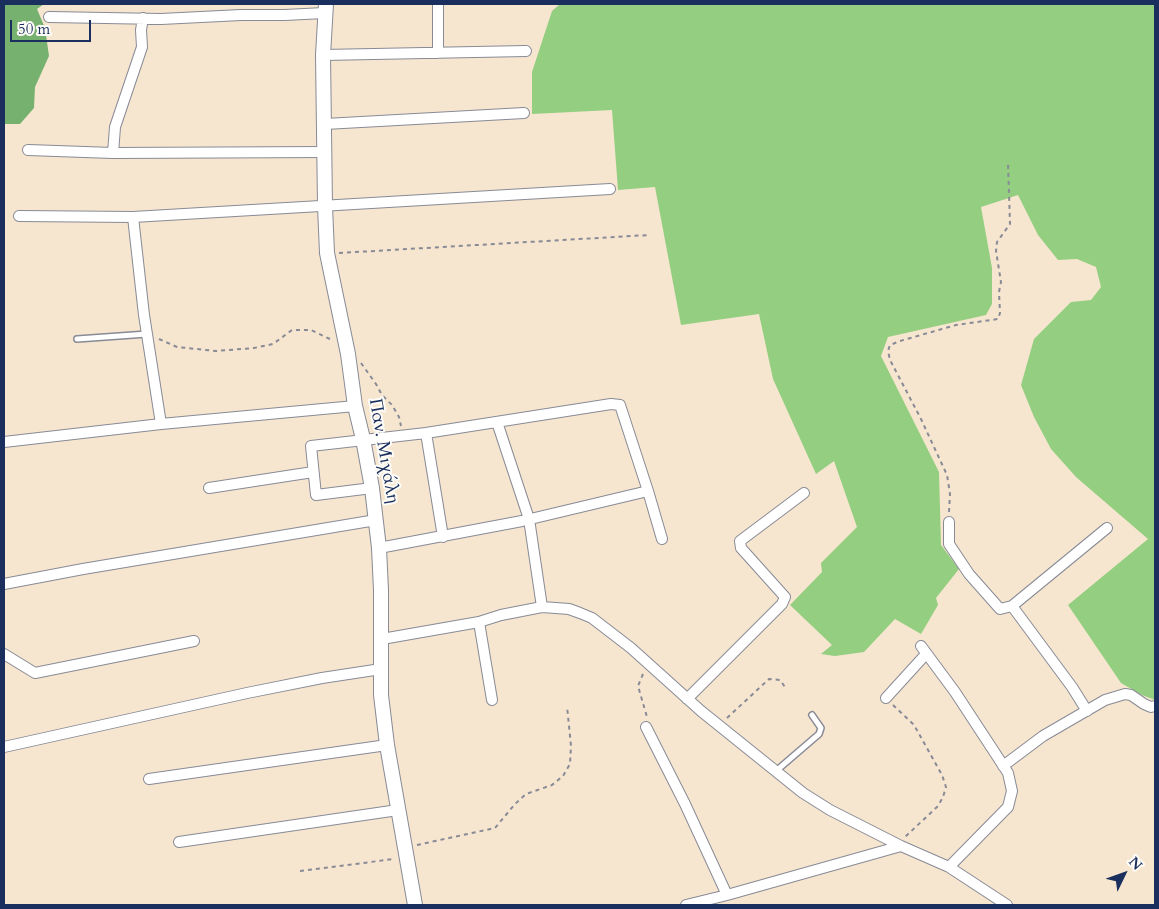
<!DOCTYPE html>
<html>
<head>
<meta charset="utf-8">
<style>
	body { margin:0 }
	#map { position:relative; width:1159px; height:909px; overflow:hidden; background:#f6e6cf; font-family:Cardo,serif }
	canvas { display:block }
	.frame { position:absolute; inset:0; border:5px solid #1b2f5e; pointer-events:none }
	.north { position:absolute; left:1099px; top:849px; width:50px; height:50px; -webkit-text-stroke:4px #fdfcf7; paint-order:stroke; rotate:48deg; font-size:14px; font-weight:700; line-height:20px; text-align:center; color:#1b2f5e }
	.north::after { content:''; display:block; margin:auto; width:18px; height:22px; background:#1b2f5e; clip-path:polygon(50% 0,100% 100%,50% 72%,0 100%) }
	.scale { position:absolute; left:10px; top:20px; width:81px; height:22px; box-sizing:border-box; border:2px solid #1b2f5e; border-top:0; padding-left:6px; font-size:15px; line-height:18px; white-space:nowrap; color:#1b2f5e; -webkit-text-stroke:4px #fdfcf7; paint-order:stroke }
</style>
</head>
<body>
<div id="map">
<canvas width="1159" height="909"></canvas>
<div class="frame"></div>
<div class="north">N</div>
<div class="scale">50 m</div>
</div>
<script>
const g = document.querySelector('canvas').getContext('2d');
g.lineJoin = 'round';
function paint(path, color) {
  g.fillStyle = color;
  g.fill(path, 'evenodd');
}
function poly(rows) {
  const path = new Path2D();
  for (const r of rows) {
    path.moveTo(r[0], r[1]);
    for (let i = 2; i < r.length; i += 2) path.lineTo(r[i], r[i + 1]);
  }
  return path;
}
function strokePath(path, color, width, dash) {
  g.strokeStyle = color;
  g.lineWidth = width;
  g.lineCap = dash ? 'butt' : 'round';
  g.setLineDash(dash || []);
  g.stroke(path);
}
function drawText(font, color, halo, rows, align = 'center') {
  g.font = font + ' Cardo,serif';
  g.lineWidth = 4;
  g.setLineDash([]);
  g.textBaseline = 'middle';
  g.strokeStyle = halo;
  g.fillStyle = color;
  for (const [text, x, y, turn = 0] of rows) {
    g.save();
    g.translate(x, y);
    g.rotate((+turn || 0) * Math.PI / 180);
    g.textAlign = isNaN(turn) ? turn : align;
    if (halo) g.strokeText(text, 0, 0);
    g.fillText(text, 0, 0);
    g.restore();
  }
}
paint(poly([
	[560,4,1155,4,1155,700,1142,695,1121,683,1068,605,1148,539,1076,477,1051,449,1034,417,1021,385,1034,339,1071,302,1091,300,1101,287,1096,267,1077,259,1058,260,1038,235,1018,195,981,207,992,268,992,304,986,315,888,337,881,356,939,472,941,545,959,569,936,598,938,605,921,634,895,619,864,652,835,656,821,654,832,645,790,605,822,572,821,563,857,527,834,461,816,474,773,379,759,314,681,325,655,187,618,190,612,110,532,114,532,72,552,11]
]), '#94ce81');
paint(poly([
	[4,4,44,4,37,9,45,28,49,56,35,87,34,108,20,124,4,124]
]), '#77b16f');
const lane = poly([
	[77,339,147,334],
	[776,771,819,734,821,728,812,715]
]);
const street = poly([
	[438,4,438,53],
	[49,17,161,19,241,15,285,15,324,13],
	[323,55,526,51],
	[325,124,524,113],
	[28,150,113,153,325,152],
	[113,153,115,127,142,47,141,30,143,18],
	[19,216,133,217,610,189],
	[133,217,144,315,161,424],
	[497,422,529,519,542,607],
	[426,433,443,537],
	[4,442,161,424,355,406],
	[209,488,313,472],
	[372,488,316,495,311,446,426,433,611,404,620,405,648,491,662,539],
	[949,522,949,544,969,574,1000,609,1012,606,1072,687,1087,711],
	[379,548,522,521,648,491],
	[4,584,83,569,376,520],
	[1012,606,1107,528],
	[479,622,492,700],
	[382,639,479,622,501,615,542,607,569,609,580,613,592,618,631,648,701,711,803,793,830,810,901,846,949,867,1007,905],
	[921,646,955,692,995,753,1008,773,1012,791,1008,807,949,867],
	[4,654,35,673,194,641],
	[886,698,926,654],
	[687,699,782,604,785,597,741,548,740,541,804,493],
	[646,727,685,804,727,895,901,846],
	[4,747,247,693,322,678,381,669],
	[1003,766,1043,736,1105,700,1125,694,1131,695,1144,704,1151,707,1155,706],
	[149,779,387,745],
	[179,842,398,810],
	[686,905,727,895]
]);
const secondary = poly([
	[326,4,323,55,325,206,327,253,348,354,355,406,363,439,372,488,379,548,381,590,381,695,387,745,415,905]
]);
strokePath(lane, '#888a96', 8);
strokePath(street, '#888a96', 12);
strokePath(secondary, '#888a96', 16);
strokePath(poly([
	[339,253,649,235],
	[159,339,177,347,216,351,254,348,273,344,292,330,311,330,332,340],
	[361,363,376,384,382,395,392,405,399,417,401,426],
	[949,512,950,494,947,475,921,419,890,360,888,351,890,345,900,341,956,325,998,319,1000,313,999,292,1001,282,996,251,997,242,1010,224,1008,163],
	[643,674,638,686,647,717],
	[893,705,914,725,942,775,946,787,943,797,938,806,905,837],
	[727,718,769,679,780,680,785,687],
	[417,845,495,828,515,804,526,794,552,785,563,776,570,764,571,746,567,706],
	[300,871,394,859]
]), '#888a96', 2, [4, 4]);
strokePath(lane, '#fff', 5);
strokePath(street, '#fff', 10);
strokePath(secondary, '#fff', 14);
drawText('18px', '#1b2f5e', '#fdfcf7', [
	["Παν. Μιχάλη",383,451,80]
]);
</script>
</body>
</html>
